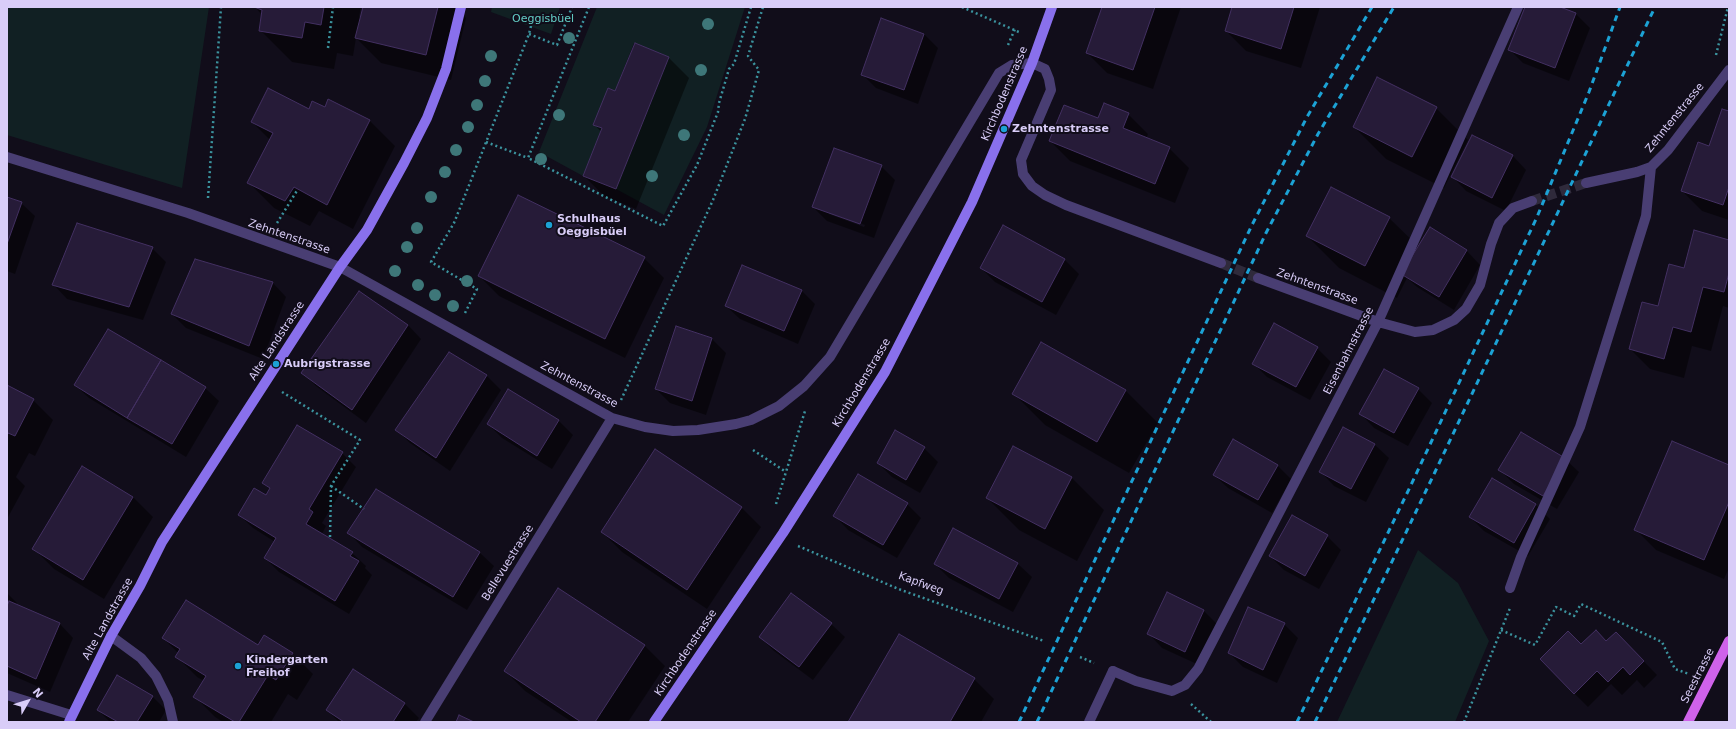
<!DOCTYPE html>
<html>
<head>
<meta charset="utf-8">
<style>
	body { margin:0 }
	#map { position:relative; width:1736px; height:729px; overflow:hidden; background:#110d1a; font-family:"DejaVu Sans",sans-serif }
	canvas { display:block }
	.frame { position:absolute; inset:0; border:8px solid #d9cdf8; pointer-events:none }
	.north { position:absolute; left:8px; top:681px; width:40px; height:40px; -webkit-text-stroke:3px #110d1a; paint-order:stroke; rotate:51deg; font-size:11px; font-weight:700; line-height:16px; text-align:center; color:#d9cdf8 }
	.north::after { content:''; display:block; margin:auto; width:14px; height:18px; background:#d9cdf8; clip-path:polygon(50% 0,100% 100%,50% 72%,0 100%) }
</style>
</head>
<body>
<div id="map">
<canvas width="1736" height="729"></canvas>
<div class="frame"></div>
<div class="north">N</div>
</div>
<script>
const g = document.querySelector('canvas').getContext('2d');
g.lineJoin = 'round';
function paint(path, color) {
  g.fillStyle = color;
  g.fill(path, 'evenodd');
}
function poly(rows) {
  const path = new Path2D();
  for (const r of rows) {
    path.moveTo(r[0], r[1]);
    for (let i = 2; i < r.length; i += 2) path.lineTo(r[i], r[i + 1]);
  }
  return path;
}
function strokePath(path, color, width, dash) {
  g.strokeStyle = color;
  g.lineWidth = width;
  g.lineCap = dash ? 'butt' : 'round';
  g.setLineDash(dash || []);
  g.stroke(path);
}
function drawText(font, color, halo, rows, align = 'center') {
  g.font = font + ' "DejaVu Sans",sans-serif';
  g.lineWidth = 4;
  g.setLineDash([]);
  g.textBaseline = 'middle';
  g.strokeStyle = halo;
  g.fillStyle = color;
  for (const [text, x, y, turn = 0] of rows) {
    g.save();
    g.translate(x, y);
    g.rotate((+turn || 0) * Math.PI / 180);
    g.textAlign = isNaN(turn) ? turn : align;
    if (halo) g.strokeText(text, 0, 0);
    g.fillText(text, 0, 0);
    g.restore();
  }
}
paint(poly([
	[7,7,209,7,182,188,7,135],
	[492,7,560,7,551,34,491,12],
	[597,7,745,7,707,127,664,215,616,189,669,57,634,43,615,91,594,125,602,128,583,176,539,152],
	[1418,550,1458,583,1489,641,1455,722,1337,722]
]), '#112023');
paint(poly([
	[255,7,361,7,359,17,361,18,364,7,455,7,466,18,451,80,381,63,356,38,353,56,337,53,334,69,292,62,260,30,262,15],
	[1103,7,1181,7,1153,89,1107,73,1087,53],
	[1234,7,1320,7,1301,68,1246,51,1226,31],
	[1526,7,1558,7,1576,14,1590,28,1569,81,1523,63,1509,49],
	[881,19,924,34,938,48,918,104,876,88,862,74],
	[669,58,689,78,636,209,604,196,584,176,601,132,595,125,616,93],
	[329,100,370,121,395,146,353,229,319,211,310,226,274,208,249,183,270,140,252,122,325,108],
	[1436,108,1468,140,1444,188,1386,159,1354,127],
	[1729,112,1729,220,1702,211,1682,191,1710,148],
	[1128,114,1148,134,1146,139,1169,148,1189,168,1175,203,1070,161,1050,141,1099,120],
	[1473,136,1513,156,1526,170,1506,211,1466,191,1453,177],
	[881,166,895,180,874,238,827,221,813,207],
	[829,212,865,225,864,227,829,214],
	[7,198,21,203,35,216,15,274,7,271],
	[1389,218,1419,247,1430,229,1467,251,1480,265,1454,310,1417,287,1407,278,1397,298,1339,268,1307,236],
	[1004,226,1065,260,1079,274,1056,315,995,282,981,268],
	[1729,241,1729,308,1723,306,1711,351,1692,346,1684,378,1650,369,1630,349,1658,307],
	[152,248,166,262,143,320,67,299,54,285],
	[644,258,664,278,625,358,499,296,479,276],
	[273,283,286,297,263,359,186,328,172,314],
	[801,290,815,304,798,344,740,319,726,306],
	[408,325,421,339,366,423,316,386,302,372],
	[712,339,726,353,706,415,670,403,656,389],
	[1041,343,1126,391,1158,423,1129,473,1045,425,1013,393],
	[1317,348,1331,362,1310,400,1267,377,1254,364],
	[449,353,487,376,501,390,450,471,410,443,396,429],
	[75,385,205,388,219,401,186,457,89,398],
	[7,386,33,400,53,420,35,456,29,453,16,477,25,486,7,519],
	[1418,389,1432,403,1408,446,1374,428,1361,414],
	[508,391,559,421,573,435,552,469,502,438,488,424],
	[1343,428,1375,445,1389,458,1366,502,1334,486,1321,472],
	[924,448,938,462,920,493,892,477,878,463],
	[1014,448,1072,478,1104,510,1077,561,1019,530,987,498],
	[342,453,356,467,322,523,326,526,322,534,352,553,366,566,365,568,372,575,349,614,279,572,265,558,275,542,253,528,239,515,266,497,270,489,264,483],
	[1565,459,1579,472,1557,509,1514,484,1500,470],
	[1277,465,1291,479,1272,513,1228,488,1214,475],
	[1729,466,1729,568,1724,579,1656,550,1636,530],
	[858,475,907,504,921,518,897,558,848,530,835,516],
	[1492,480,1536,505,1550,519,1528,556,1484,531,1470,517],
	[376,490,480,553,494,566,467,610,362,547,349,533],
	[133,497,153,517,104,599,54,569,34,549],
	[741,507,761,527,707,609,622,552,602,532],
	[953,529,1018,564,1032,577,1013,612,949,578,935,564],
	[1327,536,1341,550,1319,589,1284,570,1270,556],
	[559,589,645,646,665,666,628,722,572,722,525,691,505,671],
	[7,593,17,603,16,605,60,624,73,638,50,692,7,673],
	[1167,594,1204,611,1218,625,1199,665,1162,648,1149,634],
	[831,624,845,637,813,680,774,651,760,637],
	[1284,624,1298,638,1277,683,1243,667,1229,653],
	[1616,633,1657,675,1644,688,1637,680,1622,695,1611,684,1588,707,1574,693,1606,643],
	[163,638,258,646,293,654,313,674,297,700,288,694,271,722,223,722,215,717,195,697,204,681,197,677,177,657,179,654],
	[353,670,405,704,419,718,416,722,339,722,327,710],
	[974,679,994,699,981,722,849,722],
	[152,696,166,710,159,722,110,722,98,710]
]), '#0007');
const building = poly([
	[254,7,324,7,321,25,305,22,302,38,259,31,262,10,254,7],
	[363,7,438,7,426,55,355,38,363,7],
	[1102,7,1155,7,1133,70,1086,53,1102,7],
	[1232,7,1294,7,1281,49,1225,31,1232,7],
	[1525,7,1560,7,1576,13,1555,68,1508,50,1525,7],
	[881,18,924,34,904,90,861,75,881,18],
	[635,43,669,57,616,189,583,176,602,128,593,125,608,88,615,91,635,43],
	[1377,77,1437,107,1412,157,1353,127,1377,77],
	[268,88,309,109,312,101,325,107,328,99,370,120,327,205,294,187,285,201,247,183,273,133,251,122,268,88],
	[1104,103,1129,113,1123,128,1170,147,1155,184,1049,141,1064,105,1098,118,1104,103],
	[1722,109,1729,111,1729,187,1723,205,1681,191,1698,142,1709,146,1722,109],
	[1472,135,1513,155,1492,198,1451,177,1472,135],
	[834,148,882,165,860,224,812,207,834,148],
	[1331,187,1390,217,1365,266,1306,236,1331,187],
	[518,195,645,257,605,339,478,276,518,195],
	[7,197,22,202,7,244,7,197],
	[77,223,153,247,129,307,52,285,77,223],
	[1003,225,1065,259,1042,302,980,268,1003,225],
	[1430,227,1467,250,1439,297,1401,274,1430,227],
	[1694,230,1729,240,1729,273,1724,292,1703,287,1691,332,1673,327,1664,359,1629,349,1642,302,1658,306,1669,264,1684,268,1694,230],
	[195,259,273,282,249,346,171,314,195,259],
	[742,265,802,290,784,331,725,306,742,265],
	[359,291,408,325,352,410,301,373,359,291],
	[1274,323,1318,347,1296,387,1252,364,1274,323],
	[676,326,712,338,692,401,655,389,676,326],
	[108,329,161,360,127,418,74,385,108,329],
	[1041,342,1126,390,1097,442,1012,394,1041,342],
	[449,352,487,375,436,458,395,430,449,352],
	[161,360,206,387,172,444,127,418,161,360],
	[1384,369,1419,388,1394,433,1359,414,1384,369],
	[7,385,34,399,15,436,8,433,7,436,7,385],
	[508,389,559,420,537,456,487,424,508,389],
	[297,425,343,452,309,509,313,512,306,524,353,552,350,556,359,561,335,601,264,558,276,538,238,515,254,488,266,495,270,488,262,483,297,425],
	[1343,427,1375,444,1351,489,1319,472,1343,427],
	[895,430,925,447,906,480,877,463,895,430],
	[1521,432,1565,458,1543,496,1498,470,1521,432],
	[1233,439,1278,465,1258,500,1213,475,1233,439],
	[1672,441,1729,465,1729,502,1704,560,1634,530,1672,441],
	[1013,446,1072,477,1045,529,986,498,1013,446],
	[655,449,742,507,687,590,601,532,655,449],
	[82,466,133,497,83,580,32,549,82,466],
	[858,474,908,503,883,545,833,516,858,474],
	[1492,478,1536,504,1514,543,1469,517,1492,478],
	[376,489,480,552,453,597,347,533,376,489],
	[1292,515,1328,535,1305,576,1269,556,1292,515],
	[953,528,1018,563,999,599,934,564,953,528],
	[558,588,645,645,595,722,581,722,504,671,558,588],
	[1167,592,1204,610,1185,652,1147,634,1167,592],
	[791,593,832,623,799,667,759,637,791,593],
	[186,600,258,645,264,635,293,653,276,680,268,675,239,722,235,722,193,697,206,676,175,657,180,649,162,638,186,600],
	[9,601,60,623,36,679,7,666,7,606,9,601],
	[1248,607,1285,623,1263,670,1228,653,1248,607],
	[1596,630,1606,641,1616,632,1644,661,1630,675,1623,667,1608,682,1597,671,1574,694,1540,659,1568,631,1581,644,1596,630],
	[899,634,975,678,950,722,848,722,899,634],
	[353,669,405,703,393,722,344,722,326,710,353,669],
	[117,675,153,696,137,722,118,722,97,710,117,675],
	[459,715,474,722,456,722,459,715]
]);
paint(building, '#261b38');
strokePath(building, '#433062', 1);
strokePath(poly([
	[1532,201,1586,183],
	[1221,263,1258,278]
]), '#2f2a3b', 10, [10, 5]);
strokePath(poly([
	[589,7,528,158,663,226,697,165,718,112,719,103,729,69,734,64,751,7],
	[962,7,1021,33],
	[529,34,557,45,572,7],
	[1008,45,1015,29],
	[328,48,333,7],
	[1716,55,1728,7],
	[486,142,528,158],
	[208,198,221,7],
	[277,223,298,189],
	[465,313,477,289,431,262,454,223,529,34,531,26],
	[282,392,360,440,331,486,330,538],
	[621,400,713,200,745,119,759,70,748,56,763,7],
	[753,450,786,472],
	[331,486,364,509],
	[776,504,805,411],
	[798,546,901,590,1044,641],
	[1501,630,1535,645,1556,607,1574,616,1581,604,1662,642,1675,669,1689,674],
	[1080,657,1094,663],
	[1191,704,1211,722],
	[1464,722,1510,608]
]), '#3b939e', 2.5, [2, 3]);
strokePath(poly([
	[1089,722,1113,671]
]), '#493e73', 10);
strokePath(poly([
	[7,157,188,213,340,267,612,418,645,427,673,431,698,430,736,424,751,420,779,406,804,386,830,357,999,73,1012,65,1032,63,1045,69,1049,79,1051,90,1021,160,1023,174,1032,186,1045,195,1066,205,1221,263],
	[1586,183,1637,172,1651,167,1668,150,1729,70],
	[1258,278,1378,322,1415,332,1433,330,1454,320,1466,309,1480,285,1491,244,1499,223,1513,208,1532,201],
	[1510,588,1521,557,1580,427,1646,216,1651,167],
	[111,636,141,658,156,676,168,700,173,722],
	[1113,671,1136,681,1172,691,1185,685,1198,669,1378,322,1518,7],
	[7,695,71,715],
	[425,722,612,418]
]), '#493e73', 10);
strokePath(poly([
	[69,722,111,636,140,586,162,542,340,267,367,230,404,163,427,118,446,69,461,7],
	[654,722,783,533,885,372,972,202,1032,63,1052,7]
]), '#8970ec', 10);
strokePath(poly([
	[1688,722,1729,641]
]), '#cf62ea', 10);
strokePath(poly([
	[1019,722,1251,227,1307,117,1372,7],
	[1037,722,1266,233,1318,134,1394,7],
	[1297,722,1410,487,1537,217,1589,92,1620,7],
	[1315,722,1435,472,1655,7]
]), '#1ca2d5', 3, [6, 5]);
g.fillStyle = '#3e7779';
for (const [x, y] of [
	[708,24],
	[569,38],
	[491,56],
	[701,70],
	[485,81],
	[477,105],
	[559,115],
	[468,127],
	[684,135],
	[456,150],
	[541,159],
	[445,172],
	[652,176],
	[431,197],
	[417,228],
	[407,247],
	[395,271],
	[467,281],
	[418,285],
	[435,295],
	[453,306]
]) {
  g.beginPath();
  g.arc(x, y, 6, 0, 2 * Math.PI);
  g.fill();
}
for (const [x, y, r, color] of [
	[1004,129,4,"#1ca2d5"],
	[549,225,4,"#1ca2d5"],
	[276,364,4,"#1ca2d5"],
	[238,666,4,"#1ca2d5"]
]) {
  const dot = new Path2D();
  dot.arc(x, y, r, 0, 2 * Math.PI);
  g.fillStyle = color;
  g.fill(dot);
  strokePath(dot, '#110d1a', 1.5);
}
drawText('11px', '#63cec6', '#110d1a', [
	["Oeggisbüel",543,19]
]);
drawText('11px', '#d9cdf8', '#110d1a', [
	["Kirchbodenstrasse",1005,94,-67],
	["Zehntenstrasse",1675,118,-51],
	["Zehntenstrasse",289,237,19],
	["Zehntenstrasse",1317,287,20],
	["Alte Landstrasse",277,341,-57],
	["Eisenbahnstrasse",1349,351,-63],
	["Kirchbodenstrasse",862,383,-59],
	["Zehntenstrasse",579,385,28],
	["Bellevuestrasse",508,563,-58],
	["Kapfweg",921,584,20],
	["Alte Landstrasse",108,619,-61],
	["Kirchbodenstrasse",686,653,-56],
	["Seestrasse",1698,676,-63]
]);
drawText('bold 11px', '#d9cdf8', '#110d1a', [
	["Zehntenstrasse",1012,129],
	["Schulhaus",557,219],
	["Oeggisbüel",557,232],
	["Aubrigstrasse",284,364],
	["Kindergarten",246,660],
	["Freihof",246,673]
], 'left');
</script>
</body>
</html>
